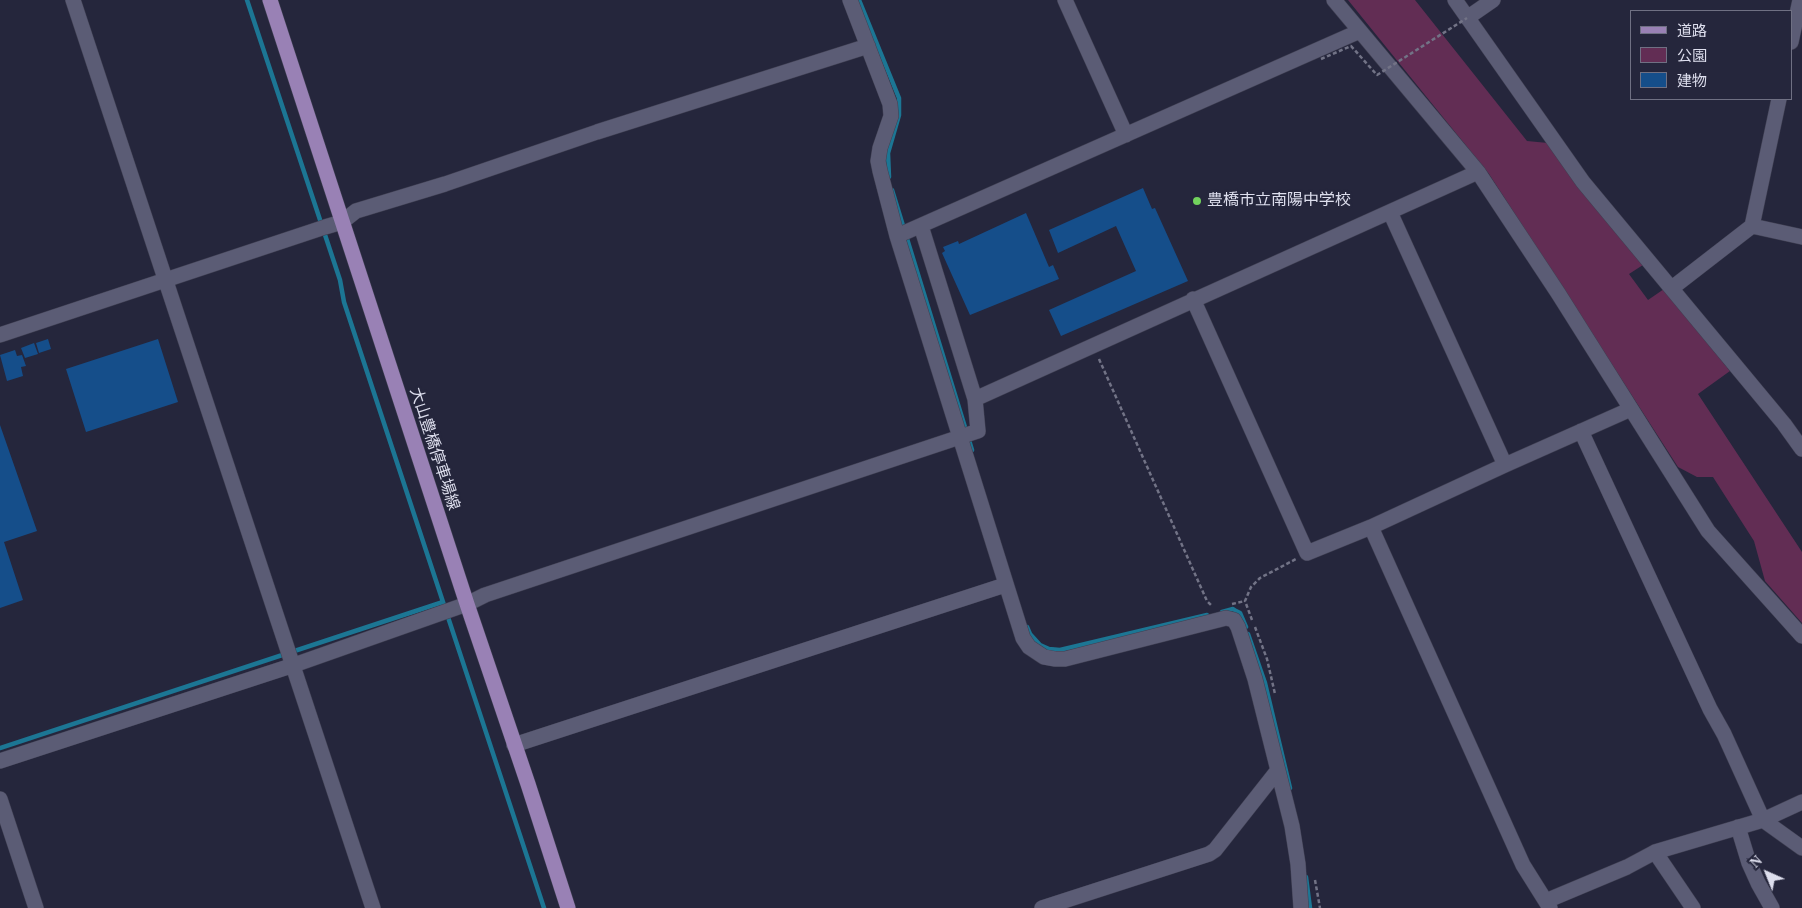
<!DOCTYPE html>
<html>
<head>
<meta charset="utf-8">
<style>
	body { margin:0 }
	#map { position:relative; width:1802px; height:908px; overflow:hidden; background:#25263c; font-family:"Times New Roman","Noto Sans JP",serif }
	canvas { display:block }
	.legend { position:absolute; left:1630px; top:10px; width:162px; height:90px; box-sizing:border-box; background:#25263c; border:1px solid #6f7083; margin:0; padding:6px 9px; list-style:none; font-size:15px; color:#dddeed }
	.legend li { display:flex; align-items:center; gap:10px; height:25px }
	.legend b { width:25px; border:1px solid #6f7083 }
	.north { position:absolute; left:1742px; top:848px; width:50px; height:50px; -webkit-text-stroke:4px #25263c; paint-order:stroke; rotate:316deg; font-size:14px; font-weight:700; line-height:20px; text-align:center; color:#dddeed }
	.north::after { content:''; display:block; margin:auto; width:18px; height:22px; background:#dddeed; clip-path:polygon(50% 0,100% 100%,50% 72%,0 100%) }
</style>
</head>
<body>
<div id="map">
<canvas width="1802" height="908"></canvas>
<ul class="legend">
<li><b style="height:6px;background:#9981b5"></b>道路</li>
<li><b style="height:14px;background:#622d54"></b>公園</li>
<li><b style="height:14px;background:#154e8a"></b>建物</li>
</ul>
<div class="north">N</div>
</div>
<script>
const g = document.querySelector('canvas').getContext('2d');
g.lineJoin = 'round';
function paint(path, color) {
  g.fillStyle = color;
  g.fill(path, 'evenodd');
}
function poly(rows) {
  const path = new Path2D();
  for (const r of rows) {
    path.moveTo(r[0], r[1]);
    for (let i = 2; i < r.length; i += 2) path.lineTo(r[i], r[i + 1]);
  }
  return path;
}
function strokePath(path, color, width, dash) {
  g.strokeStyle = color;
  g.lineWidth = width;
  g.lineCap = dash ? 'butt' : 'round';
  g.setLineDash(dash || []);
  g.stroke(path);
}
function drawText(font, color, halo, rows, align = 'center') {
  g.font = font + ' "Times New Roman","Noto Sans JP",serif';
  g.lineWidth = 5;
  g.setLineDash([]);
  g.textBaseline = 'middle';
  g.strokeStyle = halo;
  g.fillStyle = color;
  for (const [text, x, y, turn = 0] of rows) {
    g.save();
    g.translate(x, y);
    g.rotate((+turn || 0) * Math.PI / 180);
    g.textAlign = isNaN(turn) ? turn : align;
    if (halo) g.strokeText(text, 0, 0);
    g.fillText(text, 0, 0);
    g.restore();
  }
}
paint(poly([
	[1348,0,1415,0,1527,141,1548,143,1646,263,1629,274,1648,300,1664,289,1730,371,1698,394,1802,552,1802,623,1765,581,1754,541,1713,477,1697,477,1678,467,1489,174]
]), '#622d54');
strokePath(poly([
	[247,0,340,280,344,302,544,908],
	[859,0,899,98,899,115,888,153,889,177],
	[892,190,972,450],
	[1222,612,1233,609,1236,611,1240,613,1246,627],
	[1027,627,1030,634,1040,645,1049,649,1060,650,1207,615],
	[1248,634,1265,683,1290,788],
	[0,748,443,602],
	[1306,877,1310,908]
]), '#1c7694', 4.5);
paint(poly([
	[1143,188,1152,209,1155,208,1188,281,1061,336,1049,310,1136,271,1116,226,1058,253,1049,230],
	[1026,213,1049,267,1053,265,1059,279,970,315,942,253,945,251,943,247,958,241,959,244],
	[48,339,51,349,39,353,36,343],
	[158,339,178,402,86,432,66,369],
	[34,343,38,354,25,358,21,348],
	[15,350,17,356,22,355,26,366,21,367,23,376,7,381,0,355],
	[0,425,37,531,4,542,23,600,0,608]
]), '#154e8a');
const minor = poly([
	[73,0,373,908],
	[850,0,890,104,891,116,880,148,878,161,880,171,897,236,1023,638,1029,647,1044,657,1055,659,1065,659,1226,618,1234,620,1238,627,1255,679,1292,826,1298,864,1301,908],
	[1065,0,1126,135],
	[1334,0,1478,172,1558,293,1708,531,1802,636],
	[1455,0,1583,182,1784,424,1802,449],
	[1467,18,1493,0],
	[1791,42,1800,0],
	[1390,212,1505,465],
	[921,226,975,399],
	[1752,226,1802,237],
	[897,236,1360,31],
	[1672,288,1752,226,1779,99],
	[1193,299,1307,553,1371,527,1505,465,1631,409],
	[0,335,325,227,342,222,356,211,445,184,597,132,868,46],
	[1581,431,1710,709,1724,734,1763,820,1802,848],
	[1371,527,1523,865,1550,908],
	[514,745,1005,585],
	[0,761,294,665,467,604,485,595,978,431,975,399,1478,172],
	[0,799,36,908],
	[1738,827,1749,863,1758,883,1772,908],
	[1655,852,1693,908],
	[1546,901,1627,867,1655,852,1763,820,1802,802],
	[1042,908,1209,854,1215,850,1278,770]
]);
const major = poly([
	[270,0,467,604,528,784,568,908]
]);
strokePath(minor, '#404053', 16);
strokePath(major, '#404053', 16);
strokePath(poly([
	[1099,359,1207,601,1212,606],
	[1232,604,1245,601],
	[1252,620,1245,601,1251,587,1260,578,1296,559],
	[1255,627,1267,659,1275,694],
	[1315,880,1320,908]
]), '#727386', 2.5, [4, 2.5]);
strokePath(minor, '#5b5c75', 15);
strokePath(major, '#9981b5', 15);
strokePath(poly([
	[1321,59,1351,46,1377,75,1467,18]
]), '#727386', 2.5, [4, 2.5]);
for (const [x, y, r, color] of [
	[1197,201,5,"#72d25d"]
]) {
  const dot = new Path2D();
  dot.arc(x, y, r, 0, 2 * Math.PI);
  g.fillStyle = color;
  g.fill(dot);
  strokePath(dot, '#25263c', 2);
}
drawText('16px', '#dddeed', '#25263c', [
	["豊橋市立南陽中学校",1207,201]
], 'left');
drawText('16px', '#dddeed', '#25263c', [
	["大山豊橋停車場線",434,449,72]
]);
</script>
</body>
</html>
